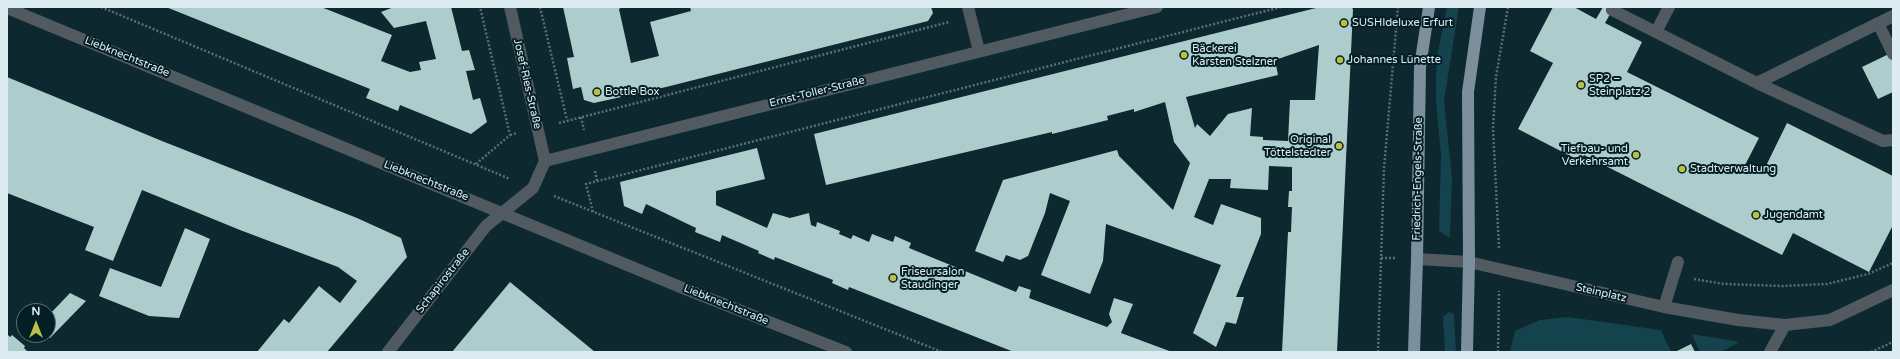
<!DOCTYPE html>
<html>
<head>
<meta charset="utf-8">
<style>
	body { margin:0 }
	#map { position:relative; width:1900px; height:359px; overflow:hidden; background:#0d282f; font-family:"Varela Round",sans-serif }
	canvas { display:block }
	.frame { position:absolute; inset:0; border:8px solid #ddecf1; pointer-events:none }
	.north { position:absolute; left:16px; top:303px; width:40px; height:40px; box-sizing:border-box; background:#041e25; border:1px solid #5b7077; border-radius:50%; rotate:0deg; font-size:11px; font-weight:700; line-height:16px; text-align:center; color:#ddecf1 }
	.north::after { content:''; display:block; margin:auto; width:14px; height:18px; background:#bac045; clip-path:polygon(50% 0,100% 100%,50% 72%,0 100%) }
</style>
</head>
<body>
<div id="map">
<canvas width="1900" height="359"></canvas>
<div class="frame"></div>
<div class="north">N</div>
</div>
<script>
const g = document.querySelector('canvas').getContext('2d');
g.lineJoin = 'round';
function paint(path, color) {
  g.fillStyle = color;
  g.fill(path, 'evenodd');
}
function poly(rows) {
  const path = new Path2D();
  for (const r of rows) {
    path.moveTo(r[0], r[1]);
    for (let i = 2; i < r.length; i += 2) path.lineTo(r[i], r[i + 1]);
  }
  return path;
}
function strokePath(path, color, width, dash) {
  g.strokeStyle = color;
  g.lineWidth = width;
  g.lineCap = dash ? 'butt' : 'round';
  g.setLineDash(dash || []);
  g.stroke(path);
}
function drawText(font, color, halo, rows, align = 'center') {
  g.font = font + ' "Varela Round",sans-serif';
  g.lineWidth = 4;
  g.setLineDash([]);
  g.textBaseline = 'middle';
  g.strokeStyle = halo;
  g.fillStyle = color;
  for (const [text, x, y, turn = 0] of rows) {
    g.save();
    g.translate(x, y);
    g.rotate((+turn || 0) * Math.PI / 180);
    g.textAlign = isNaN(turn) ? turn : align;
    if (halo) g.strokeText(text, 0, 0);
    g.fillText(text, 0, 0);
    g.restore();
  }
}
paint(poly([
	[1447,7,1459,7,1444,101,1452,179,1450,238,1439,231,1441,154,1436,103,1436,76,1438,52],
	[1449,312,1454,314,1456,352,1445,352,1443,317],
	[1568,317,1661,330,1671,352,1510,352,1515,331,1540,320],
	[1692,335,1692,334,1740,342,1720,352,1700,352]
]), '#14424d');
paint(poly([
	[166,7,321,7,392,35,381,61,410,72,421,70,419,62,436,59,426,21,394,28,381,12,394,7,451,7,462,51,469,50,475,70,466,71,473,100,480,98,487,122,471,134,400,105,398,111,366,98,370,89],
	[563,7,622,7,619,9,631,63,659,56,650,22,691,11,690,7,931,7,933,13,928,21,666,87,594,103,584,100,581,87,573,89,567,58,574,57],
	[1320,7,1351,7,1353,9,1337,352,1282,352,1288,232,1291,232,1292,207,1288,207,1289,191,1292,191,1292,167,1269,166,1268,190,1230,188,1231,179,1209,179,1194,217,1213,225,1221,204,1261,218,1261,234,1236,297,1244,297,1236,324,1226,322,1216,347,1193,333,1221,265,1106,224,1103,261,1090,294,1041,275,1070,201,1050,193,1045,213,1028,256,1020,260,1006,255,1003,262,975,251,1003,180,1117,150,1119,156,1173,210,1190,163,1174,142,1165,102,1134,112,1134,109,1107,116,1108,120,1052,134,1052,132,826,185,814,134],
	[1319,45,1315,100,1290,100,1288,141,1263,140,1263,137,1250,136,1252,108,1228,114,1210,136,1197,124,1195,128,1186,97,1278,75,1275,60],
	[1553,7,1574,7,1596,19,1603,7,1614,7,1605,23,1642,42,1627,72,1759,138,1745,165,1762,174,1787,123,1893,176,1893,225,1869,272,1793,233,1782,255,1584,155,1580,161,1518,129,1553,63,1530,51],
	[1893,52,1893,92,1878,99,1862,67],
	[7,77,162,141,357,218,401,238,407,257,327,352,257,352,284,319,289,323,319,286,340,303,357,281,338,267,240,230,142,190,113,261,85,250,94,227,7,193],
	[757,148,765,179,716,191,716,205,767,228,773,213,790,218,809,213,811,225,816,227,817,222,840,231,839,234,851,239,853,235,869,242,872,234,893,242,895,236,911,243,909,248,1016,292,1019,286,1031,290,1029,298,1107,327,1112,322,1109,314,1114,298,1133,304,1121,333,1172,352,1014,352,849,287,848,290,832,283,833,280,775,257,774,260,758,253,759,251,722,235,720,242,695,232,696,228,646,204,642,214,624,206,620,182],
	[185,228,210,239,179,318,149,316,99,296,110,268,161,287],
	[510,282,595,352,452,352],
	[70,293,86,301,50,338,46,335,48,335,48,316],
	[7,334,10,337,12,335,25,346,24,348,28,352,7,352],
	[1691,344,1695,352,1675,352]
]), '#adcdcd');
strokePath(poly([
	[101,7,510,179],
	[540,7,567,120],
	[581,117,584,130],
	[559,123,949,22],
	[510,135,517,133],
	[476,164,510,135,480,7],
	[595,171,597,181],
	[554,196,942,352],
	[593,212,586,184,1281,7],
	[1499,248,1493,128,1496,77,1508,7],
	[1381,258,1395,258],
	[1694,279,1724,284,1782,286,1827,284,1868,274,1893,263],
	[1378,352,1384,168,1398,7],
	[1498,352,1499,291],
	[1871,352,1893,342]
]), '#586f75', 2.5, [2, 2]);
strokePath(poly([
	[510,7,545,161],
	[968,7,979,51],
	[7,8,685,289,846,352],
	[1612,10,1757,83,1883,141,1893,140],
	[1878,23,1893,54],
	[1656,32,1669,7],
	[1757,83,1893,16],
	[1417,259,1469,262,1664,307,1738,320,1785,325,1830,320,1893,290],
	[1664,307,1678,262],
	[388,352,486,226,533,188,545,161,1157,7],
	[1770,352,1785,325]
]), '#515a60', 12);
strokePath(poly([
	[1414,352,1417,259,1420,67,1429,7],
	[1467,352,1469,262,1468,92,1480,7]
]), '#7c8f9c', 12);
for (const [x, y, r, color] of [
	[1344,23,4,"#bac045"],
	[1184,55,4,"#bac045"],
	[1340,60,4,"#bac045"],
	[1581,85,4,"#bac045"],
	[597,92,4,"#bac045"],
	[1339,146,4,"#bac045"],
	[1636,155,4,"#bac045"],
	[1682,169,4,"#bac045"],
	[1756,215,4,"#bac045"],
	[893,278,4,"#bac045"]
]) {
  const dot = new Path2D();
  dot.arc(x, y, r, 0, 2 * Math.PI);
  g.fillStyle = color;
  g.fill(dot);
  strokePath(dot, '#041e25', 1.5);
}
drawText('11px', '#ddecf1', '#041e25', [
	["SUSHIdeluxe Erfurt",1352,23],
	["Bäckerei",1192,49],
	["Karsten Stelzner",1192,62],
	["Johannes Lünette",1348,60],
	["SP2 –",1589,79],
	["Steinplatz 2",1589,92],
	["Bottle Box",605,92],
	["Original",1331,140,"right"],
	["Töttelstedter",1331,153,"right"],
	["Tiefbau- und",1628,149,"right"],
	["Verkehrsamt",1628,162,"right"],
	["Stadtverwaltung",1690,169],
	["Jugendamt",1764,215],
	["Friseursalon",901,272],
	["Staudinger",901,285]
], 'left');
drawText('11px', '#ddecf1', '#041e25', [
	["Liebknechtstraße",127,57,22],
	["Josef-Ries-Straße",527,84,77],
	["Ernst-Toller-Straße",817,92,-14],
	["Friedrich-Engels-Straße",1418,179,-89],
	["Liebknechtstraße",426,181,22],
	["Schapirostraße",443,281,-52],
	["Steinplatz",1601,293,13],
	["Liebknechtstraße",726,305,22]
]);
</script>
</body>
</html>
